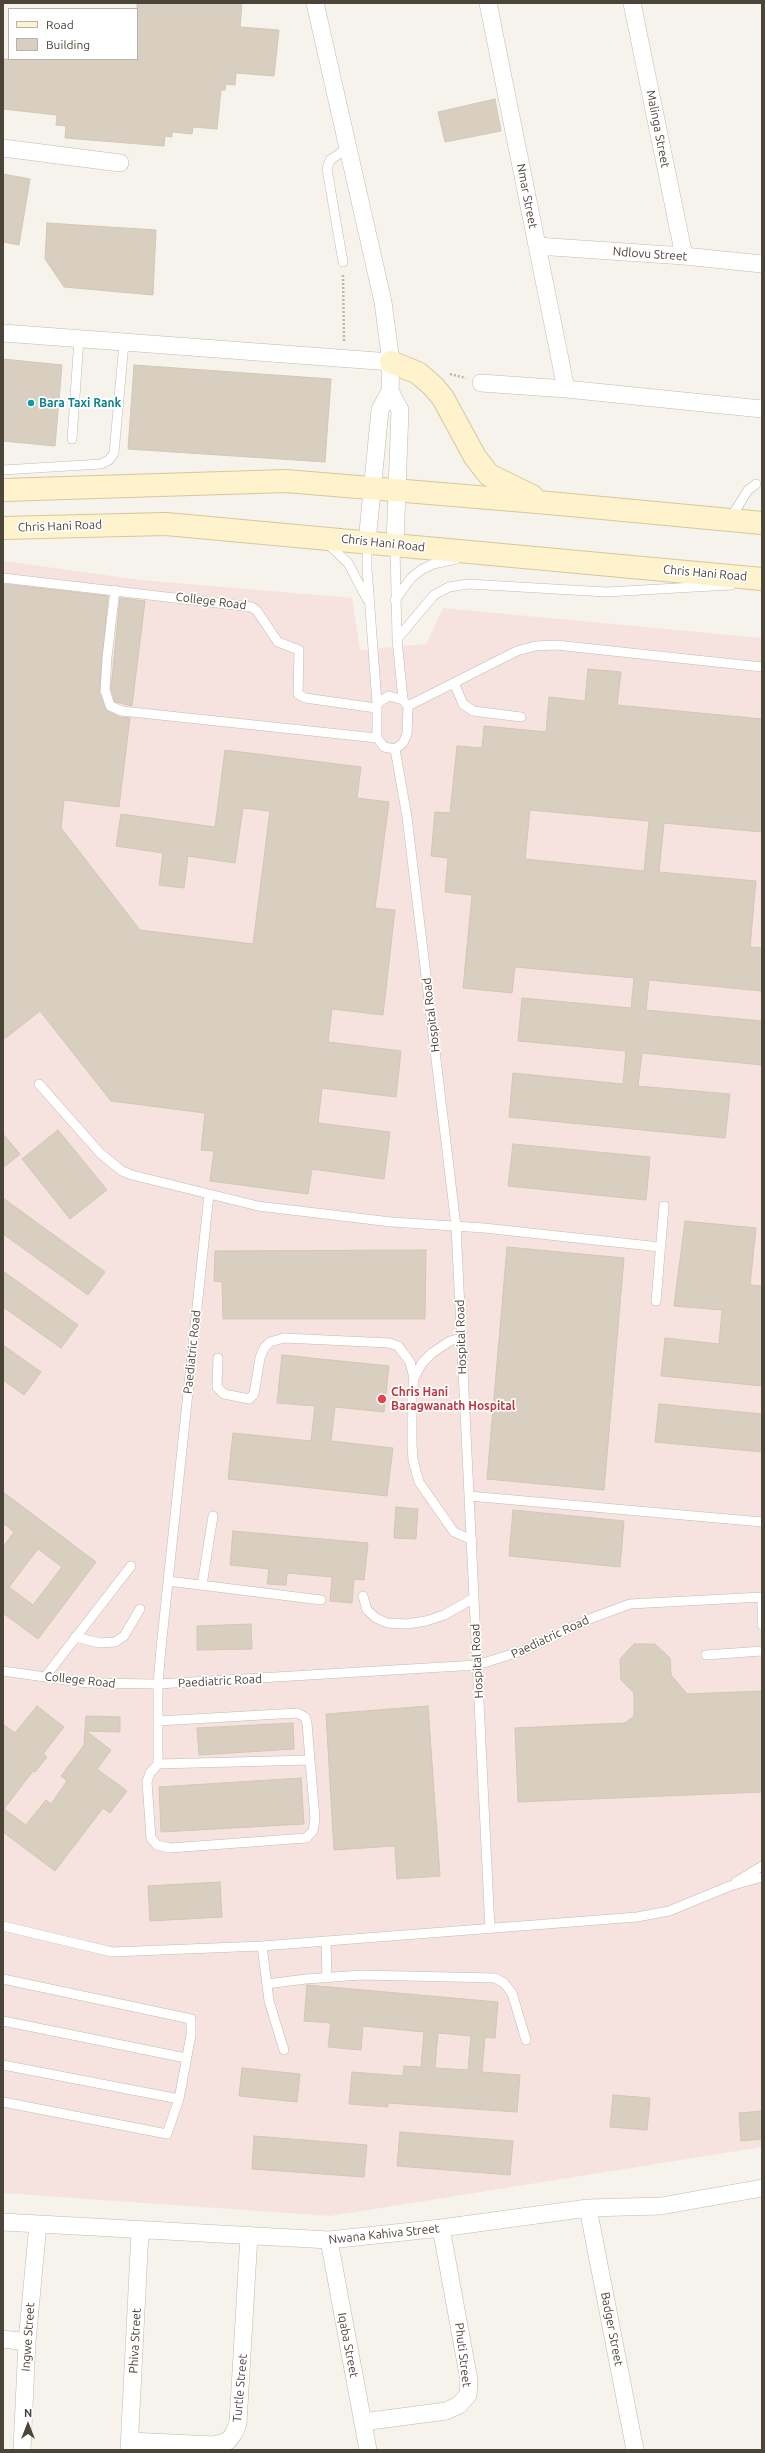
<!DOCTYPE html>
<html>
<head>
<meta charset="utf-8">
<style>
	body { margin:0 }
	#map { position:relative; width:765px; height:2453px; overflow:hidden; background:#f6f3ec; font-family:Ubuntu,sans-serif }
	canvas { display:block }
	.frame { position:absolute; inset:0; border:4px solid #4b4439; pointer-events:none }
	.legend { position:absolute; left:8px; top:8px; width:130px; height:52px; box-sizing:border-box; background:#fff; border:1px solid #b7b4b0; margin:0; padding:5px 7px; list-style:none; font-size:12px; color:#4b4439 }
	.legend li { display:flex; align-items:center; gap:8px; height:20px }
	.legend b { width:20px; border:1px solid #b7b4b0 }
	.north { position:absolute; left:8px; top:2405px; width:40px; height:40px; -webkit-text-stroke:3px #fff; paint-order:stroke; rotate:0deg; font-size:11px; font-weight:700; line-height:16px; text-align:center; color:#4b4439 }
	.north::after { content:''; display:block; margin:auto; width:14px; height:18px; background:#4b4439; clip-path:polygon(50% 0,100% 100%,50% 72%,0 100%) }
</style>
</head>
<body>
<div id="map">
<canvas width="765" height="2453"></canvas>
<div class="frame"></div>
<ul class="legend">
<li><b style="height:5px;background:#fff3cd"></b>Road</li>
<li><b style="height:11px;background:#d8cfc1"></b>Building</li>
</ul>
<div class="north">N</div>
</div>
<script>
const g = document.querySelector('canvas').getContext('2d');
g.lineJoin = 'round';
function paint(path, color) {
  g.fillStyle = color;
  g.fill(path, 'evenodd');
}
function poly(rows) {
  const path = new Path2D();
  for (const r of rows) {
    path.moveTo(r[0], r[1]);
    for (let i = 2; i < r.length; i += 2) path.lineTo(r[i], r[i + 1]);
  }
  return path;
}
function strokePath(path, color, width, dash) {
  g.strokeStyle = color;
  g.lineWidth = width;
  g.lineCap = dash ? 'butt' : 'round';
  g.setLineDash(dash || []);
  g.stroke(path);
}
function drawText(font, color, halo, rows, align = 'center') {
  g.font = font + ' Ubuntu,sans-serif';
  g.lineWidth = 3.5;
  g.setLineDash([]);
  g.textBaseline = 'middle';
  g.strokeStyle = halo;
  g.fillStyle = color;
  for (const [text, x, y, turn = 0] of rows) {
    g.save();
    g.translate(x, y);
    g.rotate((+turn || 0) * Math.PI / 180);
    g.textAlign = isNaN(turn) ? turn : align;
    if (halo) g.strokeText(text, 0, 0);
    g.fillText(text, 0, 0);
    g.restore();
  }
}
paint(poly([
	[3,561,141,580,352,598,360,650,426,644,443,608,762,638,762,2147,330,2216,3,2193]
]), '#f6e3e0');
const building = poly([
	[137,3,242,3,240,27,279,30,274,76,236,73,235,85,226,84,225,90,221,90,217,129,193,127,192,134,172,132,172,137,165,136,164,146,65,138,66,126,56,125,57,115,3,109,3,59,137,59,137,3],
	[495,99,501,131,445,142,438,112,495,99],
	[3,174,30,179,19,245,3,242,3,174],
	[47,223,156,230,153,295,64,287,45,259,47,223],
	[3,359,62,365,55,446,3,441,3,359],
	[134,365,331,379,325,462,128,449,134,365],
	[3,584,108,596,99,692,106,710,120,717,130,718,119,807,64,800,61,828,140,930,253,944,270,811,243,808,235,863,188,856,184,888,159,885,163,853,116,846,121,814,215,827,225,750,361,767,357,798,389,802,375,908,395,910,383,1015,332,1009,328,1042,401,1051,396,1097,322,1088,318,1123,390,1132,384,1179,312,1169,308,1194,210,1181,214,1151,201,1150,205,1113,111,1101,40,1011,3,1040,3,584],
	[120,598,145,601,132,706,115,702,111,689,120,598],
	[588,669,621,672,617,705,762,719,762,832,664,823,659,872,756,881,750,947,762,948,762,991,649,980,646,1010,762,1021,762,1065,642,1053,638,1086,730,1094,725,1138,509,1117,513,1073,623,1084,626,1051,518,1041,522,998,631,1008,634,978,515,967,512,993,463,988,472,895,445,892,448,858,431,856,435,812,450,813,457,746,482,748,484,726,546,732,549,697,585,701,588,669],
	[530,810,649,821,644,871,525,859,530,810],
	[58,1130,107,1190,70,1219,22,1159,58,1130],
	[3,1134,20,1154,3,1168,3,1134],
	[513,1144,650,1157,646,1200,508,1186,513,1144],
	[3,1198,105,1272,88,1295,3,1234,3,1198],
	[685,1221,756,1228,750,1285,762,1286,762,1386,661,1376,665,1338,719,1344,722,1310,674,1306,685,1221],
	[507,1247,624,1258,604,1490,487,1479,507,1247],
	[426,1250,425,1319,223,1319,222,1282,214,1281,215,1251,426,1250],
	[3,1271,78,1325,61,1348,3,1307,3,1271],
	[3,1345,41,1372,24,1395,3,1380,3,1345],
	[282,1355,389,1366,384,1412,335,1407,331,1441,393,1448,387,1496,228,1479,233,1433,311,1441,315,1406,277,1403,282,1355],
	[659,1404,762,1414,762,1452,655,1442,659,1404],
	[3,1492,96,1562,38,1639,3,1613,3,1547,14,1532,3,1523,3,1492],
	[38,1549,62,1567,33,1605,9,1587,38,1549],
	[396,1507,418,1509,416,1539,394,1538,396,1507],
	[513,1510,624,1521,620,1567,509,1556,513,1510],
	[233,1531,368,1543,364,1580,354,1579,352,1603,330,1601,332,1577,287,1573,286,1585,267,1584,269,1569,230,1565,233,1531],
	[251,1624,252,1649,197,1650,197,1626,251,1624],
	[634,1644,655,1644,670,1658,671,1675,687,1694,762,1691,762,1792,518,1802,515,1728,625,1723,634,1716,634,1693,621,1680,620,1659,634,1644],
	[37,1706,64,1727,43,1754,47,1757,35,1772,33,1771,4,1809,26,1825,46,1800,51,1804,67,1781,61,1776,84,1745,86,1716,120,1717,120,1732,86,1731,111,1750,97,1769,127,1791,110,1813,103,1808,55,1871,3,1832,3,1724,15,1733,37,1706],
	[428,1706,440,1876,397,1879,395,1846,334,1850,326,1714,428,1706],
	[293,1723,294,1749,199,1755,197,1728,293,1723],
	[301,1778,304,1824,161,1832,159,1787,301,1778],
	[220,1882,222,1917,150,1921,148,1886,220,1882],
	[307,1985,498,2002,495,2038,485,2037,482,2072,520,2075,517,2112,388,2103,388,2107,349,2104,352,2072,403,2076,404,2066,421,2067,424,2032,363,2026,361,2050,328,2047,331,2023,304,2021,307,1985],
	[438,2033,471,2036,468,2070,435,2068,438,2033],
	[242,2068,300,2074,297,2102,239,2096,242,2068],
	[613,2095,650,2098,647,2130,610,2127,613,2095],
	[762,2111,762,2139,741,2141,739,2113,762,2111],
	[400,2132,513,2141,510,2175,397,2166,400,2132],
	[254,2136,367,2145,364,2177,252,2169,254,2136]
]);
paint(building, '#d8cfc1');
strokePath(building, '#d3c7b4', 1);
const lane = poly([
	[343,262,327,169,330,160,348,148],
	[72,439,79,339],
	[3,470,101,464,109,460,114,453,124,343],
	[730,519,748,490,756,484],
	[367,543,367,568,377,703],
	[328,544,348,563,367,599],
	[395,546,397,639,403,700],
	[3,578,252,607,257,611,278,642,299,650,298,694,305,698,376,708],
	[115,590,107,657,105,690,110,706,122,711,377,738],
	[395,600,411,578,421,570,433,564,456,559],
	[397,639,434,595,449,587,468,584,606,592,731,585],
	[454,683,463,704,473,711,521,717],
	[389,696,403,700,408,706,407,734,403,743,395,749,384,747,377,738,377,703,389,696],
	[408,706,517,651,535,646,556,645,762,667],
	[395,749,407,817,456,1226,490,1929],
	[39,1084,100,1153,122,1171,132,1175,258,1206,391,1222,484,1228,660,1247],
	[656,1301,664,1206],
	[218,1358,217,1387,224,1394,249,1399,254,1394,260,1358,264,1348,270,1342,284,1338,389,1343,398,1346,410,1362,414,1378,412,1394,412,1444,413,1460,419,1482,454,1532,472,1540],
	[414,1378,422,1363,432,1353,450,1341,461,1338],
	[469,1496,762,1522],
	[168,1581,321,1600],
	[202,1585,213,1516],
	[363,1596,367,1610,376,1618,387,1623,407,1624,426,1621,444,1615,474,1598],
	[762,1597,762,1625],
	[75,1637,100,1643,115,1642,124,1636,140,1609],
	[706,1655,762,1651],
	[3,1671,87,1683,158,1684,477,1665,525,1650,592,1618,630,1604,762,1597],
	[45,1677,131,1566],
	[158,1721,297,1713,305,1717,307,1723,310,1760],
	[158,1764,310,1760,315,1819,313,1831,306,1838,170,1848,157,1845,151,1838,147,1782,150,1773,158,1764,158,1684,161,1648,209,1194],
	[736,1882,762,1866],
	[3,1926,112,1952,262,1946,637,1917,669,1911,730,1886,762,1877],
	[326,1941,327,1978],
	[262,1946,269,2001,284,2050],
	[3,1979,191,2019,191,2035,179,2099,167,2134,3,2102],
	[267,1984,306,1979,361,1975,495,1978,504,1983,512,1993,526,2040],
	[3,2021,186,2058],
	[3,2065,179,2099]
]);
const street = poly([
	[315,3,383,302,391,362,390,391,380,410,367,542],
	[488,3,566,389],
	[632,3,684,256],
	[3,148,120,163],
	[537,246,684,256,762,264],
	[3,333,391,362],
	[481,383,566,389,762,409],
	[390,391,400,410,395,544],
	[588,2208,635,2450],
	[3,2222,329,2240,441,2228,588,2208,661,2206,762,2188],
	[329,2240,368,2450],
	[3,2339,27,2342],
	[363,2422,446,2411,459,2405,468,2395,469,2380,441,2228],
	[130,2441,214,2445,228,2441,234,2433,238,2423,249,2235],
	[22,2450,27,2342,38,2224],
	[129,2450,140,2231]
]);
const secondary = poly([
	[391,362,418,373,433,386,443,398,475,457,489,475,532,496],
	[3,490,286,481,549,503,762,523],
	[3,528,166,524,762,579]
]);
strokePath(lane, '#c2bbae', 10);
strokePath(street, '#c2bbae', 18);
strokePath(secondary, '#d6c79b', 24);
strokePath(poly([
	[343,275,344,341],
	[450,374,466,378]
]), '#c4b79f', 2.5, [2, 2]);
strokePath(lane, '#fff', 9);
strokePath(street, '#fff', 17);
strokePath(secondary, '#fff3cd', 22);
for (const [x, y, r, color] of [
	[31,403,4,"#0f9aa8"],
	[382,1399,5,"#e0444e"]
]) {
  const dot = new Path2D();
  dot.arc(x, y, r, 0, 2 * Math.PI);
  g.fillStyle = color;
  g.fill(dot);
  strokePath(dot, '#fff', 1.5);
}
drawText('12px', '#4b4439', '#fff', [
	["Malinga Street",658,129,79],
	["Nmar Street",527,196,79],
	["Ndlovu Street",650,254,4],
	["Chris Hani Road",60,526,-2],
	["Chris Hani Road",383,543,6],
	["Chris Hani Road",705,573,5],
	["College Road",211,601,7],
	["Hospital Road",431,1015,-97],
	["Hospital Road",461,1337,-92],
	["Paediatric Road",192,1352,-84],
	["Paediatric Road",550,1637,-25],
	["Hospital Road",477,1661,-93],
	["College Road",80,1680,6],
	["Paediatric Road",220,1681,-3],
	["Nwana Kahiva Street",384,2234,-6],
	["Badger Street",612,2329,79],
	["Ingwe Street",28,2337,-86],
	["Phiva Street",135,2341,-87],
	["Iqaba Street",348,2345,79],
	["Phuti Street",463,2355,83],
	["Turtle Street",240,2388,-85]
]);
drawText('bold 12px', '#0d838f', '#fff', [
	["Bara Taxi Rank",39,403]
], 'left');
drawText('bold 12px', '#be3a42', '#fff', [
	["Chris Hani",391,1392],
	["Baragwanath Hospital",391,1406]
], 'left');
</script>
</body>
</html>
